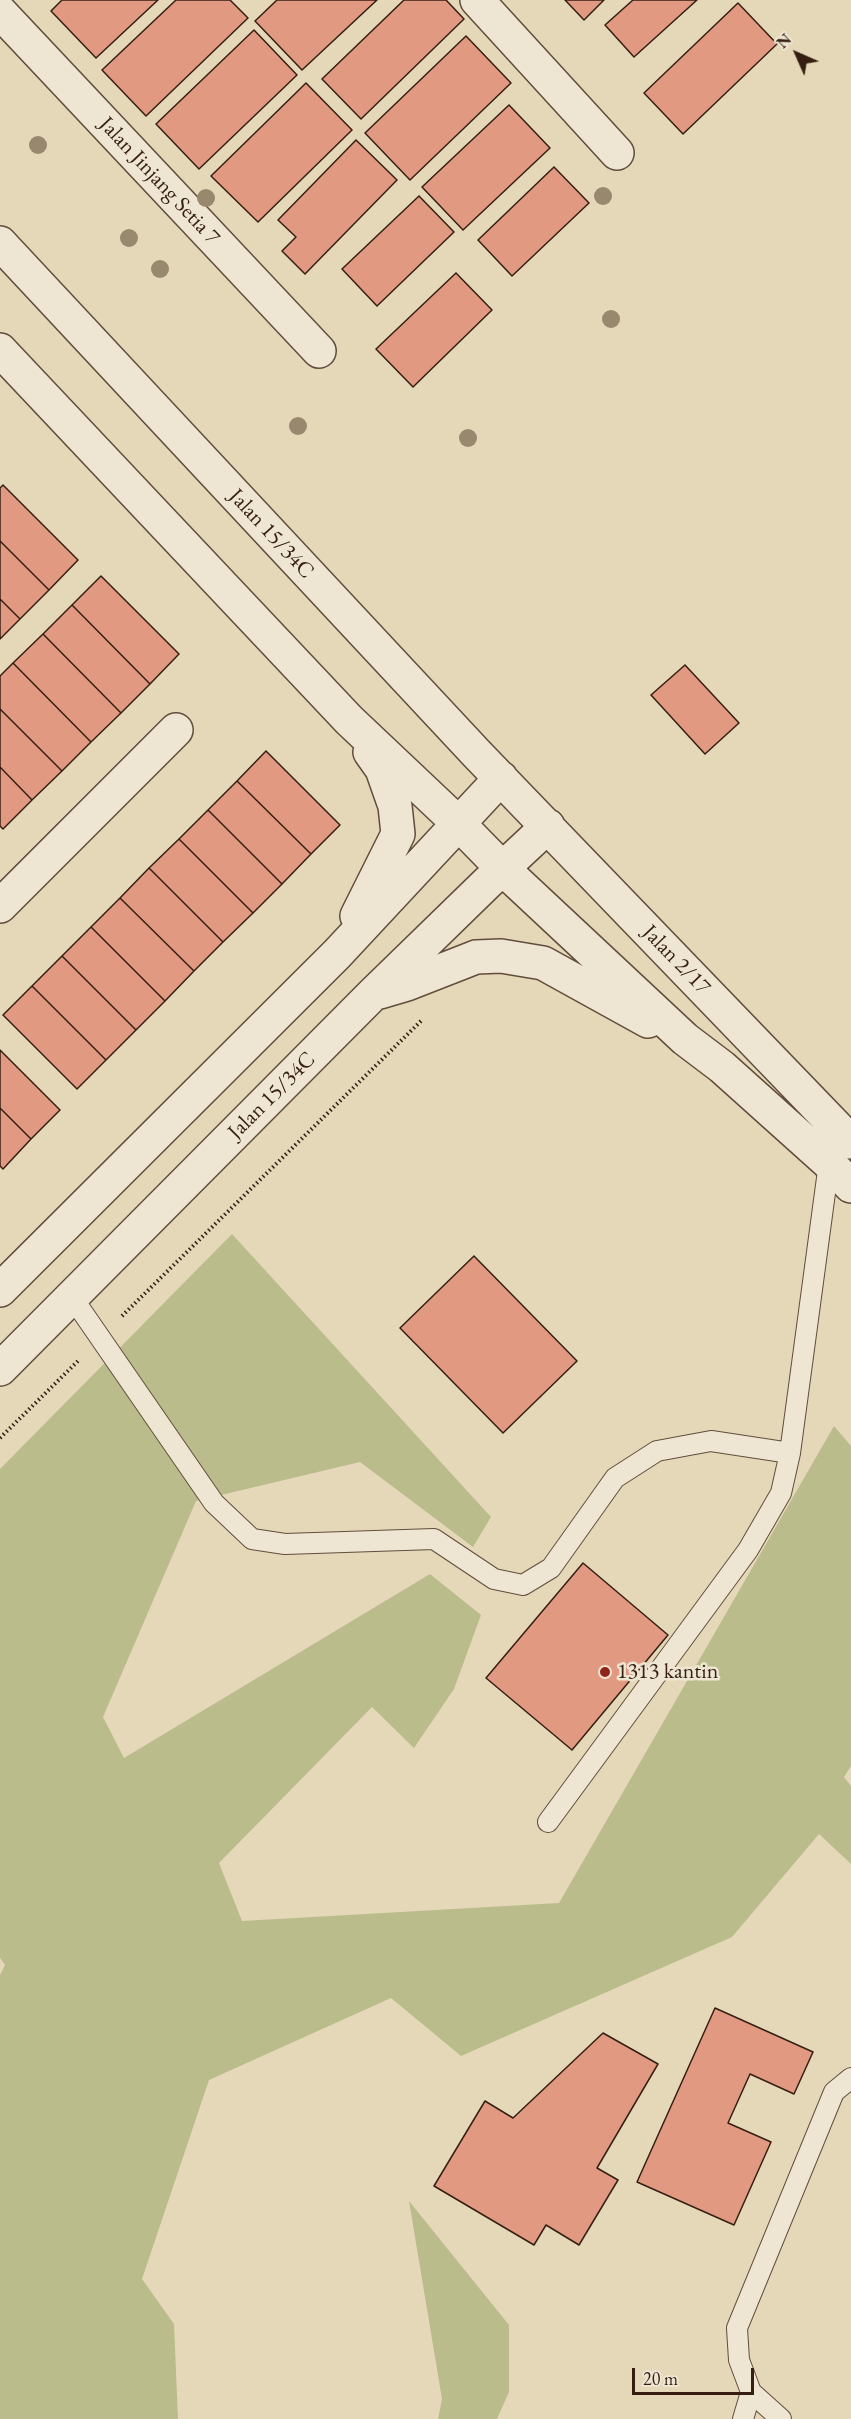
<!DOCTYPE html>
<html>
<head>
<meta charset="utf-8">
<style>
	body { margin:0 }
	#map { position:relative; width:851px; height:2419px; overflow:hidden; background:#e5d8b9; font-family:"EB Garamond",serif }
	canvas { display:block }
	.north { position:absolute; left:767px; top:24px; width:60px; height:60px; -webkit-text-stroke:4px #eee6d2; paint-order:stroke; rotate:315deg; font-size:16px; font-weight:700; line-height:24px; text-align:center; color:#361f12 }
	.north::after { content:''; display:block; margin:auto; width:21px; height:27px; background:#361f12; clip-path:polygon(50% 0,100% 100%,50% 72%,0 100%) }
	.scale { position:absolute; left:632px; top:2368px; width:122px; height:27px; box-sizing:border-box; border:3px solid #361f12; border-top:0; padding-left:8px; font-size:18px; line-height:21px; white-space:nowrap; color:#361f12; -webkit-text-stroke:4px #eee6d2; paint-order:stroke }
</style>
</head>
<body>
<div id="map">
<canvas width="851" height="2419"></canvas>
<div class="north">N</div>
<div class="scale">20 m</div>
</div>
<script>
const g = document.querySelector('canvas').getContext('2d');
g.lineJoin = 'round';
function paint(path, color) {
  g.fillStyle = color;
  g.fill(path, 'evenodd');
}
function poly(rows) {
  const path = new Path2D();
  for (const r of rows) {
    path.moveTo(r[0], r[1]);
    for (let i = 2; i < r.length; i += 2) path.lineTo(r[i], r[i + 1]);
  }
  return path;
}
function strokePath(path, color, width, dash) {
  g.strokeStyle = color;
  g.lineWidth = width;
  g.lineCap = dash ? 'butt' : 'round';
  g.setLineDash(dash || []);
  g.stroke(path);
}
function drawText(font, color, halo, rows, align = 'center') {
  g.font = font + ' "EB Garamond",serif';
  g.lineWidth = 5;
  g.setLineDash([]);
  g.textBaseline = 'middle';
  g.strokeStyle = halo;
  g.fillStyle = color;
  for (const [text, x, y, turn = 0] of rows) {
    g.save();
    g.translate(x, y);
    g.rotate((+turn || 0) * Math.PI / 180);
    g.textAlign = isNaN(turn) ? turn : align;
    if (halo) g.strokeText(text, 0, 0);
    g.fillText(text, 0, 0);
    g.restore();
  }
}
paint(poly([
	[232,1234,491,1517,473,1547,360,1462,196,1501,103,1717,124,1758,430,1574,481,1615,454,1689,414,1748,372,1707,219,1863,242,1921,559,1903,834,1426,851,1446,851,1766,844,1777,851,1786,851,1864,819,1834,732,1937,461,2056,391,1998,209,2080,142,2279,174,2324,178,2419,0,2419,0,1975,5,1965,0,1958,0,1469],
	[409,2201,509,2325,509,2392,497,2419,438,2419,442,2399]
]), '#bbbc8b');
const building = poly([
	[62,0,158,0,96,58,51,11,62,0],
	[176,0,230,0,248,18,146,116,102,70,176,0],
	[277,0,377,0,302,70,255,21,277,0],
	[404,0,446,0,464,19,361,119,322,79,404,0],
	[565,0,604,0,584,20,565,0],
	[633,0,697,0,634,57,605,25,633,0],
	[738,3,777,44,683,134,644,93,738,3],
	[254,30,297,75,199,169,156,124,254,30],
	[466,36,511,83,410,180,365,133,466,36],
	[306,83,352,130,258,222,211,176,306,83],
	[509,105,550,148,463,230,422,187,509,105],
	[356,140,397,180,305,274,282,251,296,237,278,220,356,140],
	[554,167,589,203,512,276,478,240,554,167],
	[419,196,454,232,377,306,342,269,419,196],
	[456,273,492,310,413,387,376,349,456,273],
	[3,485,78,560,49,590,0,541,0,488,3,485],
	[0,541,49,590,20,619,0,599,0,541],
	[101,576,179,654,150,684,72,605,101,576],
	[0,599,20,619,0,639,0,599],
	[72,605,150,684,121,713,43,634,72,605],
	[43,634,121,713,91,742,13,663,43,634],
	[13,663,91,742,62,771,0,709,0,676,13,663],
	[685,665,739,723,705,754,651,695,685,665],
	[0,709,62,771,32,800,0,767,0,709],
	[266,751,340,825,311,854,237,781,266,751],
	[0,767,32,800,3,829,0,826,0,767],
	[237,781,311,854,282,884,208,810,237,781],
	[208,810,282,884,253,913,179,839,208,810],
	[179,839,253,913,223,942,149,868,179,839],
	[149,868,223,942,194,971,120,898,149,868],
	[120,898,194,971,165,1001,91,927,120,898],
	[91,927,165,1001,136,1030,62,956,91,927],
	[62,956,136,1030,106,1060,32,986,62,956],
	[32,986,106,1060,77,1089,3,1015,32,986],
	[0,1050,60,1110,31,1139,0,1108,0,1050],
	[0,1108,31,1139,3,1169,0,1166,0,1108],
	[474,1256,577,1361,503,1433,400,1328,474,1256],
	[583,1563,668,1635,572,1750,486,1678,583,1563],
	[715,2008,813,2052,794,2094,750,2074,728,2123,771,2142,734,2225,637,2182,715,2008],
	[603,2033,658,2064,597,2168,618,2180,579,2245,546,2225,534,2245,434,2186,485,2101,513,2118,603,2033]
]);
paint(building, '#e19a81');
strokePath(building, '#361f12', 1.5);
const service = poly([
	[72,1297,214,1503,252,1539,285,1544,434,1539,494,1579,523,1585,551,1568,615,1478,657,1451,711,1441,790,1453],
	[548,1822,748,1550,781,1493,790,1453,829,1163],
	[743,2419,751,2392],
	[781,2419,751,2392,739,2360,737,2328,834,2092,851,2078]
]);
const minor = poly([
	[477,0,617,153],
	[0,12,319,351],
	[0,906,176,730]
]);
const tertiary = poly([
	[0,243,477,754,851,1142],
	[0,350,349,720,458,823,502,868,685,1039,722,1067,829,1163,851,1186],
	[357,916,398,834,395,806,382,769,370,752],
	[380,992,407,984,476,957,501,956,543,963,648,1021],
	[0,1290,337,954,501,778],
	[0,1369,374,993,487,883,548,826]
]);
strokePath(service, '#624d3c', 22);
strokePath(minor, '#624d3c', 36);
strokePath(tertiary, '#624d3c', 36);
strokePath(poly([
	[122,1316,422,1020],
	[0,1438,79,1360]
]), '#361f12', 4, [1.5, 3]);
strokePath(service, '#eee6d2', 20);
strokePath(minor, '#eee6d2', 33);
strokePath(tertiary, '#eee6d2', 33);
g.fillStyle = '#97886e';
for (const [x, y] of [
	[38,145],
	[603,196],
	[206,198],
	[129,238],
	[160,269],
	[611,319],
	[298,426],
	[468,438]
]) {
  g.beginPath();
  g.arc(x, y, 9, 0, 2 * Math.PI);
  g.fill();
}
for (const [x, y, r, color] of [
	[605,1672,6,"#8f2418"]
]) {
  const dot = new Path2D();
  dot.arc(x, y, r, 0, 2 * Math.PI);
  g.fillStyle = color;
  g.fill(dot);
  strokePath(dot, '#eee6d2', 2);
}
drawText('22px', '#361f12', '#eee6d2', [
	["Jalan Jinjang Setia 7",159,181,47],
	["Jalan 15/34C",271,534,47],
	["Jalan 2/17",676,960,46],
	["Jalan 15/34C",272,1096,-45]
]);
drawText('22px', '#361f12', '#eee6d2', [
	["1313 kantin",617,1672]
], 'left');
</script>
</body>
</html>
